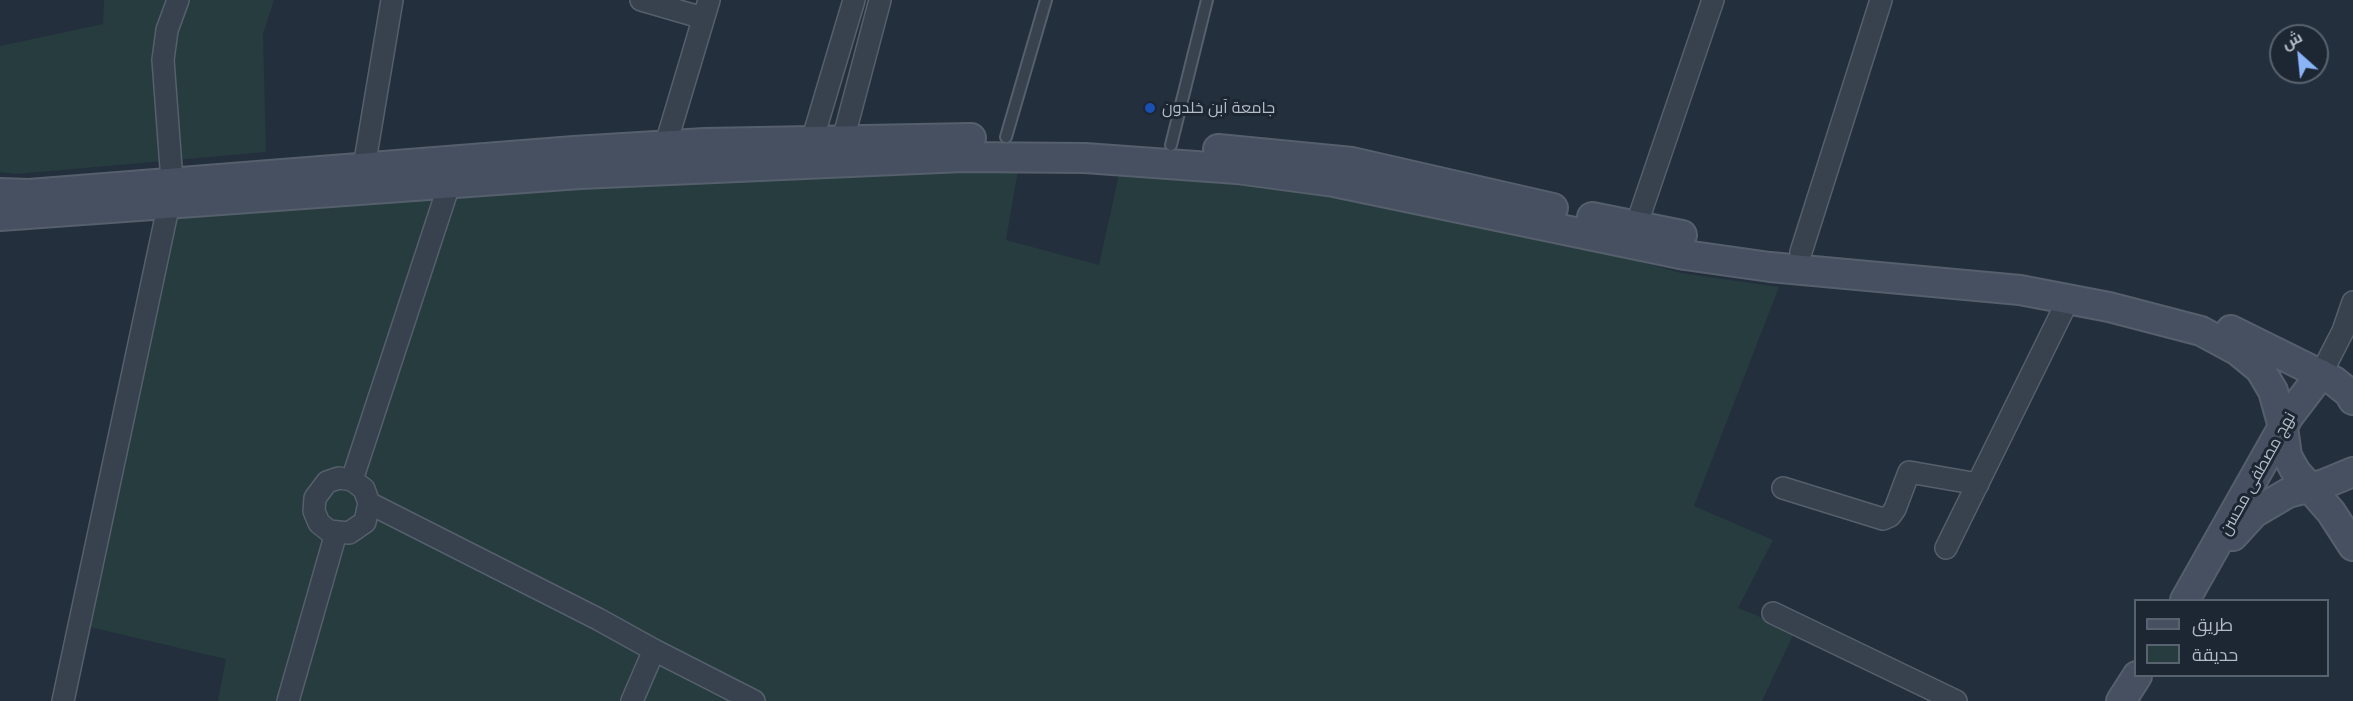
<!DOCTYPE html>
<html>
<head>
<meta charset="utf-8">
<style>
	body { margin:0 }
	#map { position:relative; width:2353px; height:701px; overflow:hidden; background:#242f3e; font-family:"Noto Sans",Cairo,sans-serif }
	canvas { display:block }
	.legend { position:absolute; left:2134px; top:599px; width:195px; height:78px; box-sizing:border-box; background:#1d2633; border:2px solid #59626f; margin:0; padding:8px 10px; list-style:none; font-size:18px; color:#b4bcc9 }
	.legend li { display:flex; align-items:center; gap:12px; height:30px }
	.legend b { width:30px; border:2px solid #59626f }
	.north { position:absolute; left:2269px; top:24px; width:60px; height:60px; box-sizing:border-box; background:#1d2633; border:2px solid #59626f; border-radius:50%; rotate:333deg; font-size:16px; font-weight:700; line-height:24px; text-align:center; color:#b4bcc9 }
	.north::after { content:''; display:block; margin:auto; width:21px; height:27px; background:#8ab4f8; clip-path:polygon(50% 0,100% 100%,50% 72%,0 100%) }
</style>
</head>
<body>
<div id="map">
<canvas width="2353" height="701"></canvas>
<ul class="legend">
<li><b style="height:8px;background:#465061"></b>طريق</li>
<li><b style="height:16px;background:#263c3f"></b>حديقة</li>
</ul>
<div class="north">ش</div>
</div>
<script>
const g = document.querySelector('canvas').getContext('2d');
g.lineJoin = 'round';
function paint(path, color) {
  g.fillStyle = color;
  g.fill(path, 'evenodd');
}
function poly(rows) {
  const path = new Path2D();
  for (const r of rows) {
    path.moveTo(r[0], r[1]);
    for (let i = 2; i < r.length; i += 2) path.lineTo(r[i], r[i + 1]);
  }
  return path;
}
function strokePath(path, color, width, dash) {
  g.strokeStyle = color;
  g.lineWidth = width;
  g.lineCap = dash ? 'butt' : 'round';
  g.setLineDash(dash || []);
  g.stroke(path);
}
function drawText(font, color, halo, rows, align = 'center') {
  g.font = font + ' "Noto Sans",Cairo,sans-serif';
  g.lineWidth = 6;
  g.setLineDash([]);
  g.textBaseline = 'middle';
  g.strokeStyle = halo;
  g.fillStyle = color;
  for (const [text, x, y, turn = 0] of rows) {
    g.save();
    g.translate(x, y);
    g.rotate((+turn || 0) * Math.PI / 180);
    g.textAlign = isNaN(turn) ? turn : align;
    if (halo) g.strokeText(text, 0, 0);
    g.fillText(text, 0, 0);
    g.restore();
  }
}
paint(poly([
	[104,0,274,0,263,34,266,152,16,174,0,172,0,46,103,24],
	[1019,164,1006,240,1099,265,1120,170,1319,184,1478,218,1681,273,1779,287,1694,506,1773,540,1738,608,1795,631,1762,701,218,701,226,659,90,627,176,213,485,190]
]), '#263c3f');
const lane = poly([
	[1006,137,1046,0],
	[1171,145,1207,0]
]);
const street = poly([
	[641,0,703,18],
	[843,140,880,0],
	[812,141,854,0],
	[662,157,709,0],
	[364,167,392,0],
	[172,181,163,60,167,30,178,0],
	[1632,238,1713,0],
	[1801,252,1881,0],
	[2321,374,2343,331,2353,302],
	[352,480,450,182],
	[1783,488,1883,519,1890,516,1895,509,1909,472,1978,484],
	[369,503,365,522,349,533,329,531,319,523,314,511,315,498,327,482,339,478,352,480,364,489,369,503,598,619,654,650,632,701],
	[1946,548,2069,298],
	[1773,613,1956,701],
	[654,650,754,701],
	[63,701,169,203],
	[288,701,336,533]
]);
const secondary = poly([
	[1218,149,1352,162,1553,208],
	[0,193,29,194,574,151,705,143,971,138],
	[0,216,580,174,963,157,1085,158,1237,169,1334,182,1685,255,1770,267,2020,290,2109,307,2201,331,2238,351,2260,369,2273,391,2283,427,2287,456,2296,472,2331,512,2353,546],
	[1592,217,1682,235],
	[2231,330,2334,381,2349,393,2353,400],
	[2233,536,2254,513,2288,493,2324,484,2353,472],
	[2185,600,2289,416,2321,374],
	[2121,701,2137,676]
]);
strokePath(lane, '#565f6c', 14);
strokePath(street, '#565f6c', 24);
strokePath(secondary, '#565f6c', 32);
strokePath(lane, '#38414e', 10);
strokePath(street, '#38414e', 21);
strokePath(secondary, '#465061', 28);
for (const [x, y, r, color] of [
	[1150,108,6,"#1a4fb4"]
]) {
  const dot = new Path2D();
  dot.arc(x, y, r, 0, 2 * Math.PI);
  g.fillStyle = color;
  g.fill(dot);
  strokePath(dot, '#1d2633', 2);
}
drawText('16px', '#b4bcc9', '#1d2633', [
	["جامعة آبن خلدون",1162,108]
], 'left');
drawText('16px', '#b4bcc9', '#1d2633', [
	["نهج مصطفى محسن",2258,474,-61]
]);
</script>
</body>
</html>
